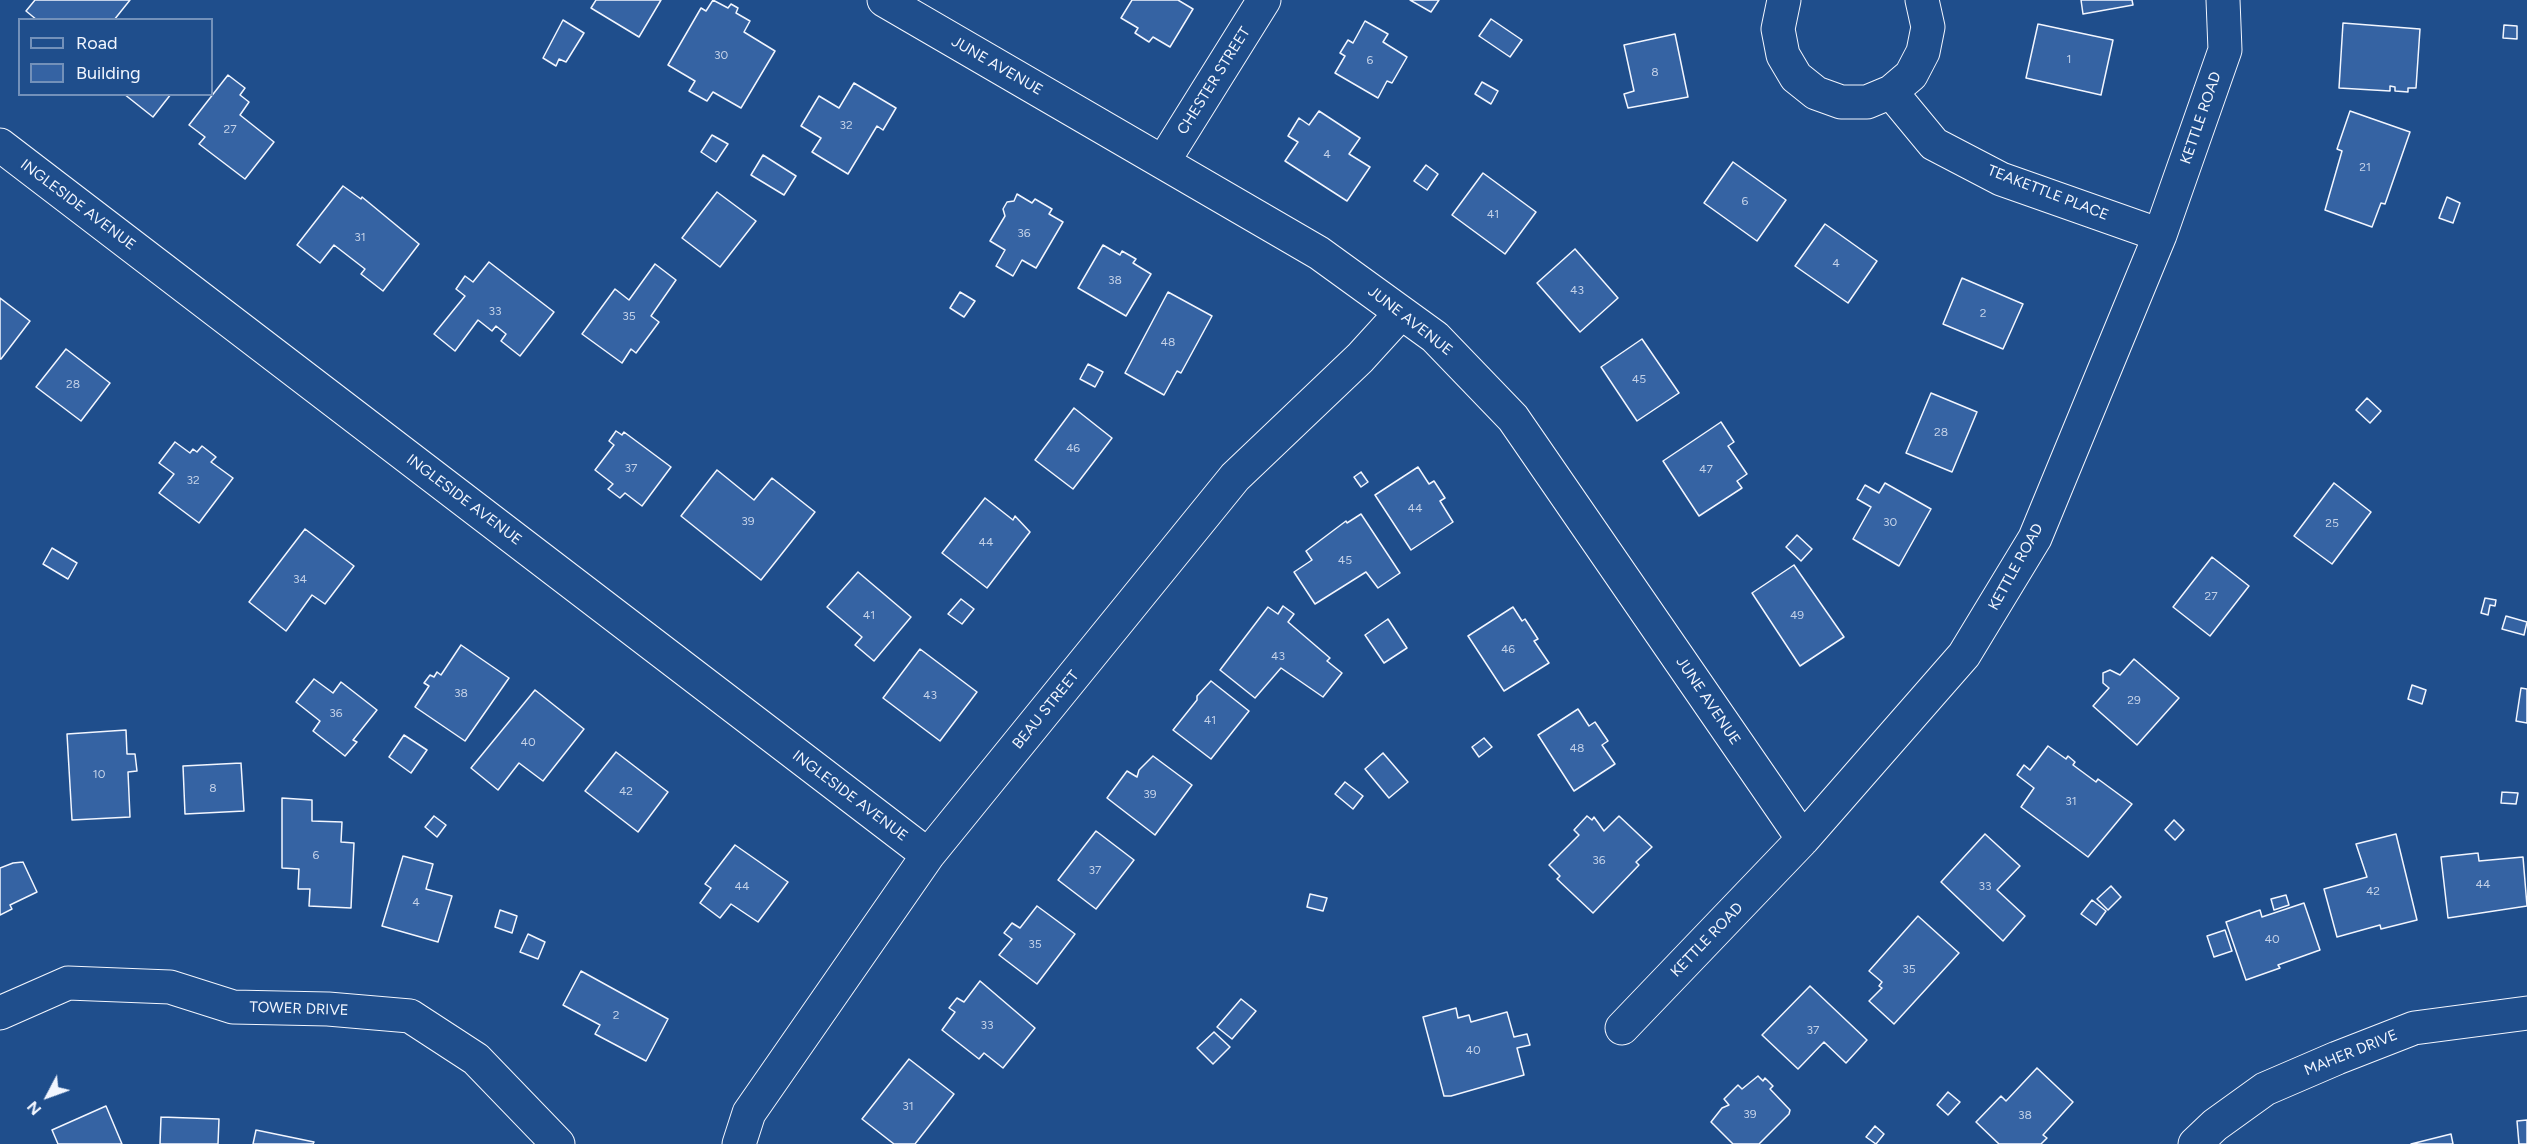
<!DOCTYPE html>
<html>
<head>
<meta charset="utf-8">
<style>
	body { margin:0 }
	#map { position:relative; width:2527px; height:1144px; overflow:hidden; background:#1f4e8c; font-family:Figtree,sans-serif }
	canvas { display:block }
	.legend { position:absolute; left:18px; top:18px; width:195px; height:78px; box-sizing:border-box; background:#1f4e8c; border:2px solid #7391ba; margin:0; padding:8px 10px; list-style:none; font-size:18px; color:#f2f6ff }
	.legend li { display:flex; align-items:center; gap:12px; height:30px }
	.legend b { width:30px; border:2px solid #7391ba }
	.north { position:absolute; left:18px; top:1066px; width:60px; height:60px; -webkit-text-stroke:4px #1f4e8c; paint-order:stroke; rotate:229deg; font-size:16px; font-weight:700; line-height:24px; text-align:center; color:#f2f6ff }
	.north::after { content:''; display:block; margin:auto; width:21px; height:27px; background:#f2f6ff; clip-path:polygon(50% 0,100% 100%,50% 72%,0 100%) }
</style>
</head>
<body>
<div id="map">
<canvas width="2527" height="1144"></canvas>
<ul class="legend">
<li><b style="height:8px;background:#1f4e8c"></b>Road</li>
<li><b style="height:16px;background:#3563a3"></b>Building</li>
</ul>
<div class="north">N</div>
</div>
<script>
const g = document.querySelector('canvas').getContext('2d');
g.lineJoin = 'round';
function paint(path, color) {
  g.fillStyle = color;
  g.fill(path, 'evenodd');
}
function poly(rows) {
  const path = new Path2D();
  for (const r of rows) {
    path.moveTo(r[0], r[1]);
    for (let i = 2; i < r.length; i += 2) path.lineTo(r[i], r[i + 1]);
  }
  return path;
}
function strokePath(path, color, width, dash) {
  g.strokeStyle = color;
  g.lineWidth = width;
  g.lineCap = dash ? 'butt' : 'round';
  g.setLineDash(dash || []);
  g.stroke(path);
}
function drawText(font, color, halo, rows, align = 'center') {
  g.font = font + ' Figtree,sans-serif';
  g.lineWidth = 4.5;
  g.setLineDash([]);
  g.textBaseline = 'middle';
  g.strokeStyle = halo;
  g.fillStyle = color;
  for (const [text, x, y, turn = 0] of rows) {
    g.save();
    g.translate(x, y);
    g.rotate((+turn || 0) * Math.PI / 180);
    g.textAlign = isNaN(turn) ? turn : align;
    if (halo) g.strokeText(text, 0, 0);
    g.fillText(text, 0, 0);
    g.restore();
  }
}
const building = poly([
	[35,0,130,0,114,20,37,20,26,11,35,0],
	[596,0,661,0,639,37,591,8,596,0],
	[713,0,728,8,731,4,738,8,736,13,750,21,744,32,775,51,741,108,713,92,707,101,689,91,695,81,668,65,701,8,706,11,713,0],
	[1132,0,1178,0,1193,9,1170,47,1153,37,1149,42,1135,33,1138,28,1121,18,1132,0],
	[1410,0,1439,0,1431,12,1410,0],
	[2081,0,2132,0,2133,5,2083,14,2081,0],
	[1491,19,1522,40,1510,57,1479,36,1491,19],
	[563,20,584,33,566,62,559,59,556,66,543,58,563,20],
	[1365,21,1388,34,1383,42,1407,57,1392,83,1387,81,1378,98,1335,73,1345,56,1340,53,1348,40,1353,43,1365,21],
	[2343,23,2420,29,2416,88,2408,88,2408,92,2395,91,2395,87,2390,86,2390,91,2339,88,2343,23],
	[2038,24,2113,40,2101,95,2026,78,2038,24],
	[2504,25,2517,26,2517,39,2503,38,2504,25],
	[1675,34,1688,97,1628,108,1624,94,1634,91,1624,45,1675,34],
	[228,75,245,88,240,95,249,102,240,115,274,142,245,179,199,144,205,137,189,125,228,75],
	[1482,82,1498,91,1491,104,1475,94,1482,82],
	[854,83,896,108,883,130,877,126,848,174,812,152,821,138,801,126,819,96,839,108,854,83],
	[124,94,171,94,153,117,124,94],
	[1319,111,1360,138,1349,154,1370,167,1347,201,1285,161,1298,142,1288,136,1299,118,1309,125,1319,111],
	[2350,111,2410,132,2385,204,2381,203,2372,227,2325,210,2342,151,2337,149,2350,111],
	[712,135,728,144,716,162,701,152,712,135],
	[763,155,796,176,784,195,751,175,763,155],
	[1733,162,1786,200,1757,241,1704,203,1733,162],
	[1426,165,1438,174,1427,190,1414,181,1426,165],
	[1483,173,1536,212,1505,254,1452,215,1483,173],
	[343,186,361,199,362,197,419,244,383,291,361,274,365,269,334,245,320,263,297,245,343,186],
	[717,192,756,221,720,267,682,238,717,192],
	[1017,194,1032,203,1035,199,1052,209,1049,214,1063,222,1036,268,1022,260,1013,276,996,266,1005,250,990,241,1005,216,1003,209,1007,202,1014,201,1017,194],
	[2447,197,2460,203,2453,223,2439,218,2447,197],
	[1825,224,1877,261,1848,303,1795,266,1825,224],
	[1103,245,1120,255,1122,251,1136,259,1133,263,1151,274,1126,316,1078,288,1103,245],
	[1575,249,1618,298,1580,332,1537,283,1575,249],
	[489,262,554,312,520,356,501,341,506,334,496,326,492,331,478,320,455,351,434,334,465,296,456,289,465,276,473,282,489,262],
	[655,264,676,280,651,316,659,322,636,353,631,349,622,363,582,334,615,289,629,300,655,264],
	[1962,278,2023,304,2003,349,1943,324,1962,278],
	[960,292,975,301,964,317,950,308,960,292],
	[1168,292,1212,316,1181,373,1177,371,1164,395,1125,373,1168,292],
	[0,298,30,321,1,359,0,359,0,298],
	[1642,339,1679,393,1637,421,1601,367,1642,339],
	[66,349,110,383,81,421,36,387,66,349],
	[1088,364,1103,372,1095,387,1080,379,1088,364],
	[1931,393,1977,412,1952,472,1906,453,1931,393],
	[2367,398,2381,411,2370,423,2356,410,2367,398],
	[1074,408,1112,438,1073,489,1035,460,1074,408],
	[1721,422,1734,442,1728,446,1747,474,1737,481,1742,488,1699,516,1663,461,1721,422],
	[616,431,622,435,624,432,671,467,642,506,625,493,620,498,608,489,613,484,595,470,614,445,609,441,616,431],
	[175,442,190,453,193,449,197,452,202,446,216,457,211,462,233,478,199,523,159,493,174,474,159,463,175,442],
	[1418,467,1429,484,1434,481,1445,498,1440,501,1453,522,1411,550,1375,495,1418,467],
	[717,470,754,500,772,478,815,512,761,580,681,516,717,470],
	[1361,472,1368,482,1361,487,1354,477,1361,472],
	[1885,483,1931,509,1899,566,1853,539,1871,507,1857,499,1865,485,1879,493,1885,483],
	[2334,483,2371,512,2332,564,2294,536,2334,483],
	[985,498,1013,520,1015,516,1030,532,987,588,942,553,985,498],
	[1361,514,1400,573,1378,588,1366,572,1315,604,1294,572,1312,560,1306,551,1346,521,1347,523,1361,514],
	[305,529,354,566,325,604,312,595,286,631,249,602,305,529],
	[1797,535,1812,549,1801,561,1786,547,1797,535],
	[52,548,77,563,68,579,43,564,52,548],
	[2212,557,2249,586,2210,636,2173,607,2212,557],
	[1794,565,1844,637,1800,666,1752,593,1794,565],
	[858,572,911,617,874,661,855,645,862,637,827,607,858,572],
	[2485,598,2496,600,2495,606,2490,605,2488,615,2481,613,2485,598],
	[961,599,974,609,962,624,948,614,961,599],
	[1283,606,1294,614,1288,622,1330,658,1327,661,1342,673,1323,697,1281,668,1255,698,1220,670,1268,607,1278,614,1283,606],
	[1513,607,1522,621,1525,619,1538,639,1534,641,1549,663,1504,691,1468,636,1513,607],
	[2506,616,2527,622,2524,635,2502,629,2506,616],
	[1388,619,1407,648,1384,663,1365,635,1388,619],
	[461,645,509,678,465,741,415,707,429,686,424,683,430,675,434,677,437,672,441,675,461,645],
	[920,649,977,692,940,741,883,698,920,649],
	[2134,659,2179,698,2137,745,2093,706,2109,688,2103,683,2103,673,2110,670,2120,675,2134,659],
	[314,679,333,693,341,682,377,710,353,740,357,742,345,756,313,731,320,721,296,702,314,679],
	[1211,681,1249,711,1211,759,1173,730,1197,700,1197,696,1211,681],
	[2412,685,2426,690,2422,704,2408,699,2412,685],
	[2521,688,2527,689,2527,723,2516,721,2521,688],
	[535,690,584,729,543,781,519,763,498,790,471,768,535,690],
	[1578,709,1589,726,1595,722,1608,741,1602,745,1615,764,1574,791,1538,735,1578,709],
	[126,730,127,754,135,754,137,771,128,772,130,817,72,820,67,734,126,730],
	[404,735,427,750,411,773,389,757,404,735],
	[1484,738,1492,747,1479,757,1472,747,1484,738],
	[2048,746,2066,759,2068,756,2075,762,2073,765,2096,782,2098,779,2132,804,2088,857,2021,807,2034,788,2017,775,2024,765,2030,770,2048,746],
	[616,752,668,792,638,832,585,791,616,752],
	[1383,753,1408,782,1389,798,1365,769,1383,753],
	[1153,756,1192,785,1155,835,1107,798,1127,771,1137,777,1139,770,1153,756],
	[241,763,244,811,185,814,183,766,241,763],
	[1345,782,1363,796,1353,809,1335,794,1345,782],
	[2502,792,2518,793,2516,804,2501,803,2502,792],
	[282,798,312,800,312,821,342,822,341,842,354,843,351,908,309,906,310,889,298,889,299,869,282,868,282,798],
	[434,816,446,825,437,837,425,827,434,816],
	[1587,816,1592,820,1594,817,1604,831,1619,816,1652,847,1636,862,1639,865,1593,913,1557,879,1560,876,1549,865,1579,835,1574,830,1587,816],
	[2174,820,2184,830,2175,840,2165,830,2174,820],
	[1096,831,1134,860,1096,909,1058,880,1096,831],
	[1985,834,2020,866,1997,890,2025,916,2003,941,1941,882,1985,834],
	[2396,834,2417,920,2381,929,2380,925,2337,937,2324,889,2367,877,2356,844,2396,834],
	[735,845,788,882,758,922,731,904,720,918,700,903,711,888,705,884,735,845],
	[2478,853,2479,861,2523,857,2527,906,2448,918,2441,857,2478,853],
	[403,856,433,864,426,889,452,896,438,942,382,926,403,856],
	[23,862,37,892,10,905,12,909,0,915,0,868,13,863,23,862],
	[2111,886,2121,897,2108,910,2097,899,2111,886],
	[1310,894,1327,898,1323,911,1307,907,1310,894],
	[2286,895,2289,905,2274,910,2271,899,2286,895],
	[2092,900,2106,911,2096,925,2081,914,2092,900],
	[2304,903,2320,950,2278,965,2280,968,2246,980,2226,922,2260,910,2262,917,2304,903],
	[1037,906,1075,934,1037,984,999,955,1012,939,1004,933,1012,923,1020,928,1037,906],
	[500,910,517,916,512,933,495,927,500,910],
	[1918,916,1959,953,1894,1024,1869,1001,1882,988,1879,986,1882,982,1869,971,1918,916],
	[2225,930,2232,951,2214,957,2207,936,2225,930],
	[528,934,545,942,538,959,520,952,528,934],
	[581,971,668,1019,646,1061,595,1034,600,1025,563,1005,581,971],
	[980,981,1035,1028,1003,1068,984,1053,979,1059,942,1030,955,1012,949,1008,957,998,964,1002,980,981],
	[1810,986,1867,1040,1846,1063,1824,1042,1798,1069,1762,1035,1810,986],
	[1241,999,1256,1011,1232,1039,1217,1027,1241,999],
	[1456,1008,1458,1018,1469,1015,1471,1022,1507,1012,1514,1037,1527,1034,1530,1045,1517,1048,1524,1075,1451,1096,1444,1096,1423,1017,1456,1008],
	[1214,1032,1230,1047,1213,1064,1197,1048,1214,1032],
	[909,1059,954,1094,915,1144,894,1144,862,1119,909,1059],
	[2037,1068,2073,1102,2043,1135,2047,1138,2041,1144,1999,1144,1976,1122,2001,1096,2006,1101,2037,1068],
	[1758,1076,1763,1081,1765,1078,1773,1086,1770,1089,1790,1110,1789,1114,1759,1144,1733,1144,1711,1122,1722,1108,1729,1105,1724,1099,1738,1085,1742,1089,1758,1076],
	[1948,1092,1960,1102,1948,1115,1937,1105,1948,1092],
	[106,1106,122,1144,58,1144,52,1130,106,1106],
	[161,1117,219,1119,218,1144,160,1144,161,1117],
	[2527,1120,2527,1144,2519,1144,2517,1121,2527,1120],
	[1875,1126,1884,1134,1876,1144,1866,1137,1875,1126],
	[256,1130,314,1142,313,1144,253,1144,256,1130],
	[2451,1134,2453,1144,2411,1144,2451,1134]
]);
paint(building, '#3563a3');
strokePath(building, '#f2f6ff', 1.5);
const minor = poly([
	[884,0,1319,253,1435,337,1513,418,1803,839],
	[1784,0,1778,29,1783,55,1796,77,1816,93,1841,102,1867,102,1891,92,1911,75,1923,52,1928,27,1922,0],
	[1891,92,1934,144,2001,179,2160,235],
	[0,145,928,855],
	[1163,162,1264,0],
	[0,1013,68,983,170,987,233,1007,328,1009,410,1016,476,1059,558,1144],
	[1622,1028,1803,839,1964,655,2035,538,2160,235,2225,50,2223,0],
	[739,1144,749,1113,928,855,1235,477,1360,358,1401,313],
	[2195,1144,2215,1125,2265,1089,2337,1058,2414,1028,2527,1013]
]);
strokePath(minor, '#f2f6ff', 35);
strokePath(minor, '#1f4e8c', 33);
drawText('12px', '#c3d1e8', null, [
	["30",721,55],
	["1",2069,59],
	["6",1370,60],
	["8",1655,72],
	["32",846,125],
	["27",230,129],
	["4",1327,154],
	["21",2365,167],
	["6",1745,201],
	["41",1493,214],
	["36",1024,233],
	["31",360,237],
	["4",1836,263],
	["38",1115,280],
	["43",1577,290],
	["33",495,311],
	["2",1983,313],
	["35",629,316],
	["48",1168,342],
	["45",1639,379],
	["28",73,384],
	["28",1941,432],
	["46",1073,448],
	["37",631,468],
	["47",1706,469],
	["32",193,480],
	["44",1415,508],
	["39",748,521],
	["30",1890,522],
	["25",2332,523],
	["44",986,542],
	["45",1345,560],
	["34",300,579],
	["27",2211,596],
	["41",869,615],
	["49",1797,615],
	["46",1508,649],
	["43",1278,656],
	["38",461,693],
	["43",930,695],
	["29",2134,700],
	["36",336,713],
	["41",1210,720],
	["40",528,742],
	["48",1577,748],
	["10",99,774],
	["8",213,788],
	["42",626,791],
	["39",1150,794],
	["31",2071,801],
	["6",316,855],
	["36",1599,860],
	["37",1095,870],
	["44",2483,884],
	["44",742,886],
	["33",1985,886],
	["42",2373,891],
	["4",416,902],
	["40",2272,939],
	["35",1035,944],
	["35",1909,969],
	["2",616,1015],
	["33",987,1025],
	["37",1813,1030],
	["40",1473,1050],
	["31",908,1106],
	["39",1750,1114],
	["38",2025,1115]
]);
drawText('15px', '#f2f6ff', '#1f4e8c', [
	["JUNE AVENUE",997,66,30],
	["CHESTER STREET",1214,81,-58],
	["KETTLE ROAD",2201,118,-71],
	["TEAKETTLE PLACE",2048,193,21],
	["INGLESIDE AVENUE",78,205,37],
	["JUNE AVENUE",1410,321,38],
	["INGLESIDE AVENUE",464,500,37],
	["KETTLE ROAD",2016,567,-61],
	["JUNE AVENUE",1708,701,56],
	["BEAU STREET",1046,710,-51],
	["INGLESIDE AVENUE",850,796,37],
	["KETTLE ROAD",1707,940,-46],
	["TOWER DRIVE",299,1009,2],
	["MAHER DRIVE",2351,1053,-22]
]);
</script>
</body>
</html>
